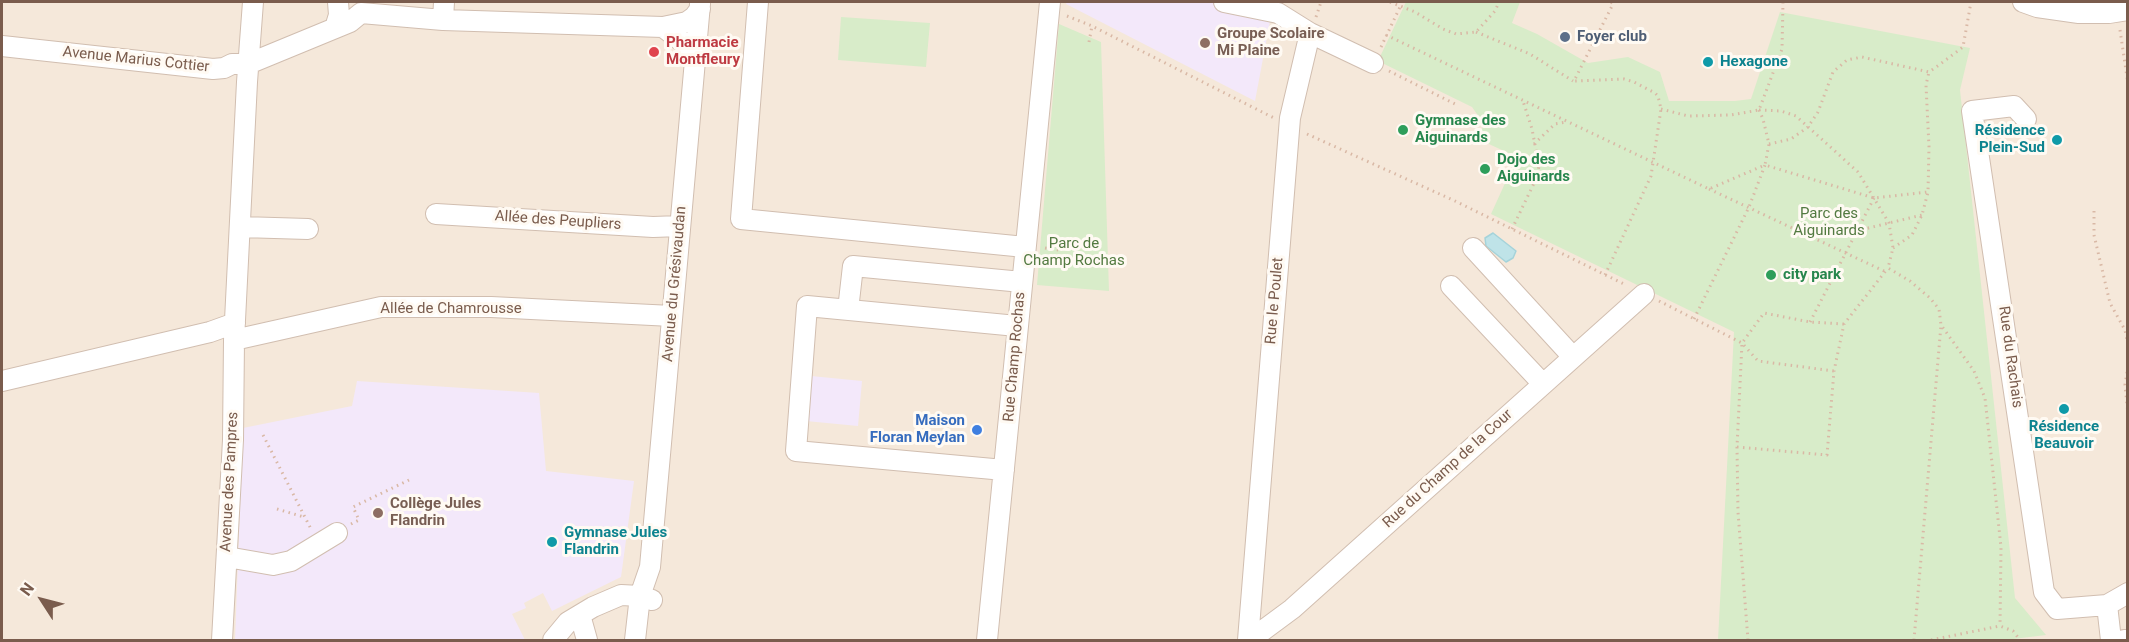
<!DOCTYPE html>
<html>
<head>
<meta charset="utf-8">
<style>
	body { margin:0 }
	#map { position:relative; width:2129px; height:642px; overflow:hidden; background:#fdf6ec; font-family:Roboto,sans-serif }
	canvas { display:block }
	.frame { position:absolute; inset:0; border:3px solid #7a5c4d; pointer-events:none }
	.north { position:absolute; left:12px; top:570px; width:60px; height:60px; -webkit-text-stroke:4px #fffaf3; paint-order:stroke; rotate:306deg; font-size:16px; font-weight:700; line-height:24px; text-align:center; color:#7a5c4d }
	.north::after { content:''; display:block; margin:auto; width:21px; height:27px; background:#7a5c4d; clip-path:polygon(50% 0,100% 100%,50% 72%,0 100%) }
</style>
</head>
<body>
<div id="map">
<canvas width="2129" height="642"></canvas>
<div class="frame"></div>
<div class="north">N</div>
</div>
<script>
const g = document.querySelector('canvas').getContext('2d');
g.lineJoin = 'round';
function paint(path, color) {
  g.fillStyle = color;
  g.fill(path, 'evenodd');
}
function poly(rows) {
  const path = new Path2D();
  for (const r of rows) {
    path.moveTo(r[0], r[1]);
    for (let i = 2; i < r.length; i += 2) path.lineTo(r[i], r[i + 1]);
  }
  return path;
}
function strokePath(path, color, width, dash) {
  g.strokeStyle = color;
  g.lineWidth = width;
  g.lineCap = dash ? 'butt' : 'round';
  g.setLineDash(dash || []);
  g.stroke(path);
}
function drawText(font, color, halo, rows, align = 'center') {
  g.font = font + ' Roboto,sans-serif';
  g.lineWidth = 6;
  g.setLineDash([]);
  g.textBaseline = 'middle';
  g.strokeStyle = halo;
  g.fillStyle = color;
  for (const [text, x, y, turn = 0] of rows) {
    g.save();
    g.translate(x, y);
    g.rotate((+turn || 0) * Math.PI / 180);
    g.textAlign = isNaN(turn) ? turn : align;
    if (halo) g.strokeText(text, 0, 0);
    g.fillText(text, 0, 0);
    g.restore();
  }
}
paint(poly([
	[2,2,2127,2,2127,640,2,640]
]), '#f5e8da');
paint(poly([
	[1067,2,1240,2,1271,16,1255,101,1066,4],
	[811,376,862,381,858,426,806,421],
	[357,381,539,393,546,471,634,481,621,577,552,611,543,593,524,603,526,608,512,614,525,640,235,640,243,428,352,406]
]), '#f3e8fa');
paint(poly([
	[1406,2,1520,2,1512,23,1537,34,1588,63,1628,57,1660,72,1669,101,1735,101,1751,99,1780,12,1970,48,1960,90,2015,598,2046,635,2005,640,1718,640,1734,332,1491,214,1517,157,1478,139,1484,124,1472,107,1378,61],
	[841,17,930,23,926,67,838,60],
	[1059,24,1101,42,1109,291,1037,285]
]), '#d8ecc9');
const water = poly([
	[1493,233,1516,251,1513,258,1506,262,1486,246,1485,238,1493,233]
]);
paint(water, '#bfe3e8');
strokePath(water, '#a5d3da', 1.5);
const minor = poly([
	[758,2,741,219,1025,247],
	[1224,2,1278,13,1310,33,1373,63],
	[2023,2,2037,7,2079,13,2109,13,2128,10],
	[443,20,444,2],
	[663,27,684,43,696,57],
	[335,28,339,15,338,2],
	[2,46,213,69,224,68,232,64,248,64,350,22,361,13,443,20,663,27,687,22,694,17,700,9],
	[2026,119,2014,106,1972,111,2044,592,2057,609,2107,605,2111,640],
	[436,214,653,227,680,226],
	[241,227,308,229],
	[1473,248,1573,357],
	[1451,286,1543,384],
	[848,310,853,266,1022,282],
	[234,340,381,307,491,307,672,316],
	[2,381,210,332,235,323],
	[1004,470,796,451,807,306,1017,326],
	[227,557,273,565,291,561,337,533],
	[2107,605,2128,593],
	[580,615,587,640],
	[222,640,233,440,234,340,247,82,253,2],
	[553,640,568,622,593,607,621,595,640,596,652,600],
	[635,640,640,596,650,567,700,4],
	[987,640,1050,2],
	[1248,640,1290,118,1310,33],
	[1250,640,1292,609,1644,294],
	[2124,640,2128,640]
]);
strokePath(minor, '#d1beb0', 22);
strokePath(poly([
	[1390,2,1415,12,1443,29,1456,34,1476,32,1495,11,1499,2],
	[1067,16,1092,26,1274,118],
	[1316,17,1321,2],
	[2120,30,2128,84],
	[1476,32,1530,54,1573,81],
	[1386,35,1709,189,1765,165],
	[1089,42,1092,26],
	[1381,47,1400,7],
	[1389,71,1455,104],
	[1661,109,1688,116,1731,115,1759,110,1782,49,1783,2],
	[1759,110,1781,111,1796,116,1858,172,1889,223,1893,248,1888,268,1910,281,1930,298,1939,309,1941,325,1974,371,1985,398,2001,547,2000,626],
	[1759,110,1763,119,1769,144,1765,165,1874,198,1928,192,1929,147,1926,85,1929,72],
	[1307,134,1455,201,1626,285],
	[1534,144,1555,124,1567,122],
	[1769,144,1791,139,1808,127,1818,112,1833,72,1847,60,1862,57,1929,72,1939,65,1963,47,1971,2],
	[1709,189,1884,271],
	[2094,211,2094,235,2110,303,2125,330,2128,344],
	[1512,229,1537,177,1539,166,1532,129,1523,101],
	[1856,231,1922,215],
	[1045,248,1058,250],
	[1893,248,1912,235,1922,215,1928,192],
	[1605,275,1651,176,1661,109,1658,96,1655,93,1634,82,1624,79,1574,81,1609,12,1613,4,1611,2],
	[1659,301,1742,343,1758,361,1834,371],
	[1694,319,1749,207,1765,165],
	[1810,322,1874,198],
	[2128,366,2125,385,2128,414],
	[263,435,311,529],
	[1737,447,1827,455,1834,371,1844,324,1888,268],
	[277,509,304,517],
	[351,524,359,520,353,507,409,480],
	[1748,640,1738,512,1737,447,1742,343,1764,313,1810,322,1844,324],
	[1914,640,1941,325],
	[1931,640,2000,626,2013,631,2020,640]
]), '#d9b8a5', 3, [1.5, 4.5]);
strokePath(minor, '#fff', 20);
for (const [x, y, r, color] of [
	[1565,37,6,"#5c6f8a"],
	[1205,43,6,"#8d6e63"],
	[654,52,6,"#e0444e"],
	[1708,62,6,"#0f9aa8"],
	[1403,130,6,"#2e9e5b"],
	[2057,140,6,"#0f9aa8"],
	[1485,169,6,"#2e9e5b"],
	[1771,275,6,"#2e9e5b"],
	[2064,409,6,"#0f9aa8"],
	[977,430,6,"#3f7fe0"],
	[378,513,6,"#8d6e63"],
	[552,542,6,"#0f9aa8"]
]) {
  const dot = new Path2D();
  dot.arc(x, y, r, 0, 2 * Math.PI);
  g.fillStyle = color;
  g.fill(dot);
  strokePath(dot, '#fffaf3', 2);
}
drawText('bold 15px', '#785e54', '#fffaf3', [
	["Groupe Scolaire",1217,34],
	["Mi Plaine",1217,51],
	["Collège Jules",390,504],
	["Flandrin",390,521]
], 'left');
drawText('bold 15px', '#4e5e75', '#fffaf3', [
	["Foyer club",1577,37]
], 'left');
drawText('bold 15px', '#be3a42', '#fffaf3', [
	["Pharmacie",666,43],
	["Montfleury",666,60]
], 'left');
drawText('15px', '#7a5c4d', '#fffaf3', [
	["Avenue Marius Cottier",136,60,6],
	["Allée des Peupliers",558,221,4],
	["Avenue du Grésivaudan",675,284,-85],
	["Rue le Poulet",1275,301,-85],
	["Allée de Chamrousse",451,309],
	["Rue Champ Rochas",1015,357,-85],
	["Rue du Rachais",2010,357,82],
	["Rue du Champ de la Cour",1448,469,-42],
	["Avenue des Pampres",230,482,-87]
]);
drawText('bold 15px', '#0d838f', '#fffaf3', [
	["Hexagone",1720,62],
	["Résidence",2045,131,"right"],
	["Plein-Sud",2045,148,"right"],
	["Résidence",2064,427,"center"],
	["Beauvoir",2064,444,"center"],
	["Gymnase Jules",564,533],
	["Flandrin",564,550]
], 'left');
drawText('bold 15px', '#27864d', '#fffaf3', [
	["Gymnase des",1415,121],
	["Aiguinards",1415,138],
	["Dojo des",1497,160],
	["Aiguinards",1497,177],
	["city park",1783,275]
], 'left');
drawText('15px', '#537a41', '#fffaf3', [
	["Parc des",1829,214],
	["Aiguinards",1829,231],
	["Parc de",1074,244],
	["Champ Rochas",1074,261]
]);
drawText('bold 15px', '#366cbe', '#fffaf3', [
	["Maison",965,421],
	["Floran Meylan",965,438]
], 'right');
</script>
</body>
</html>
